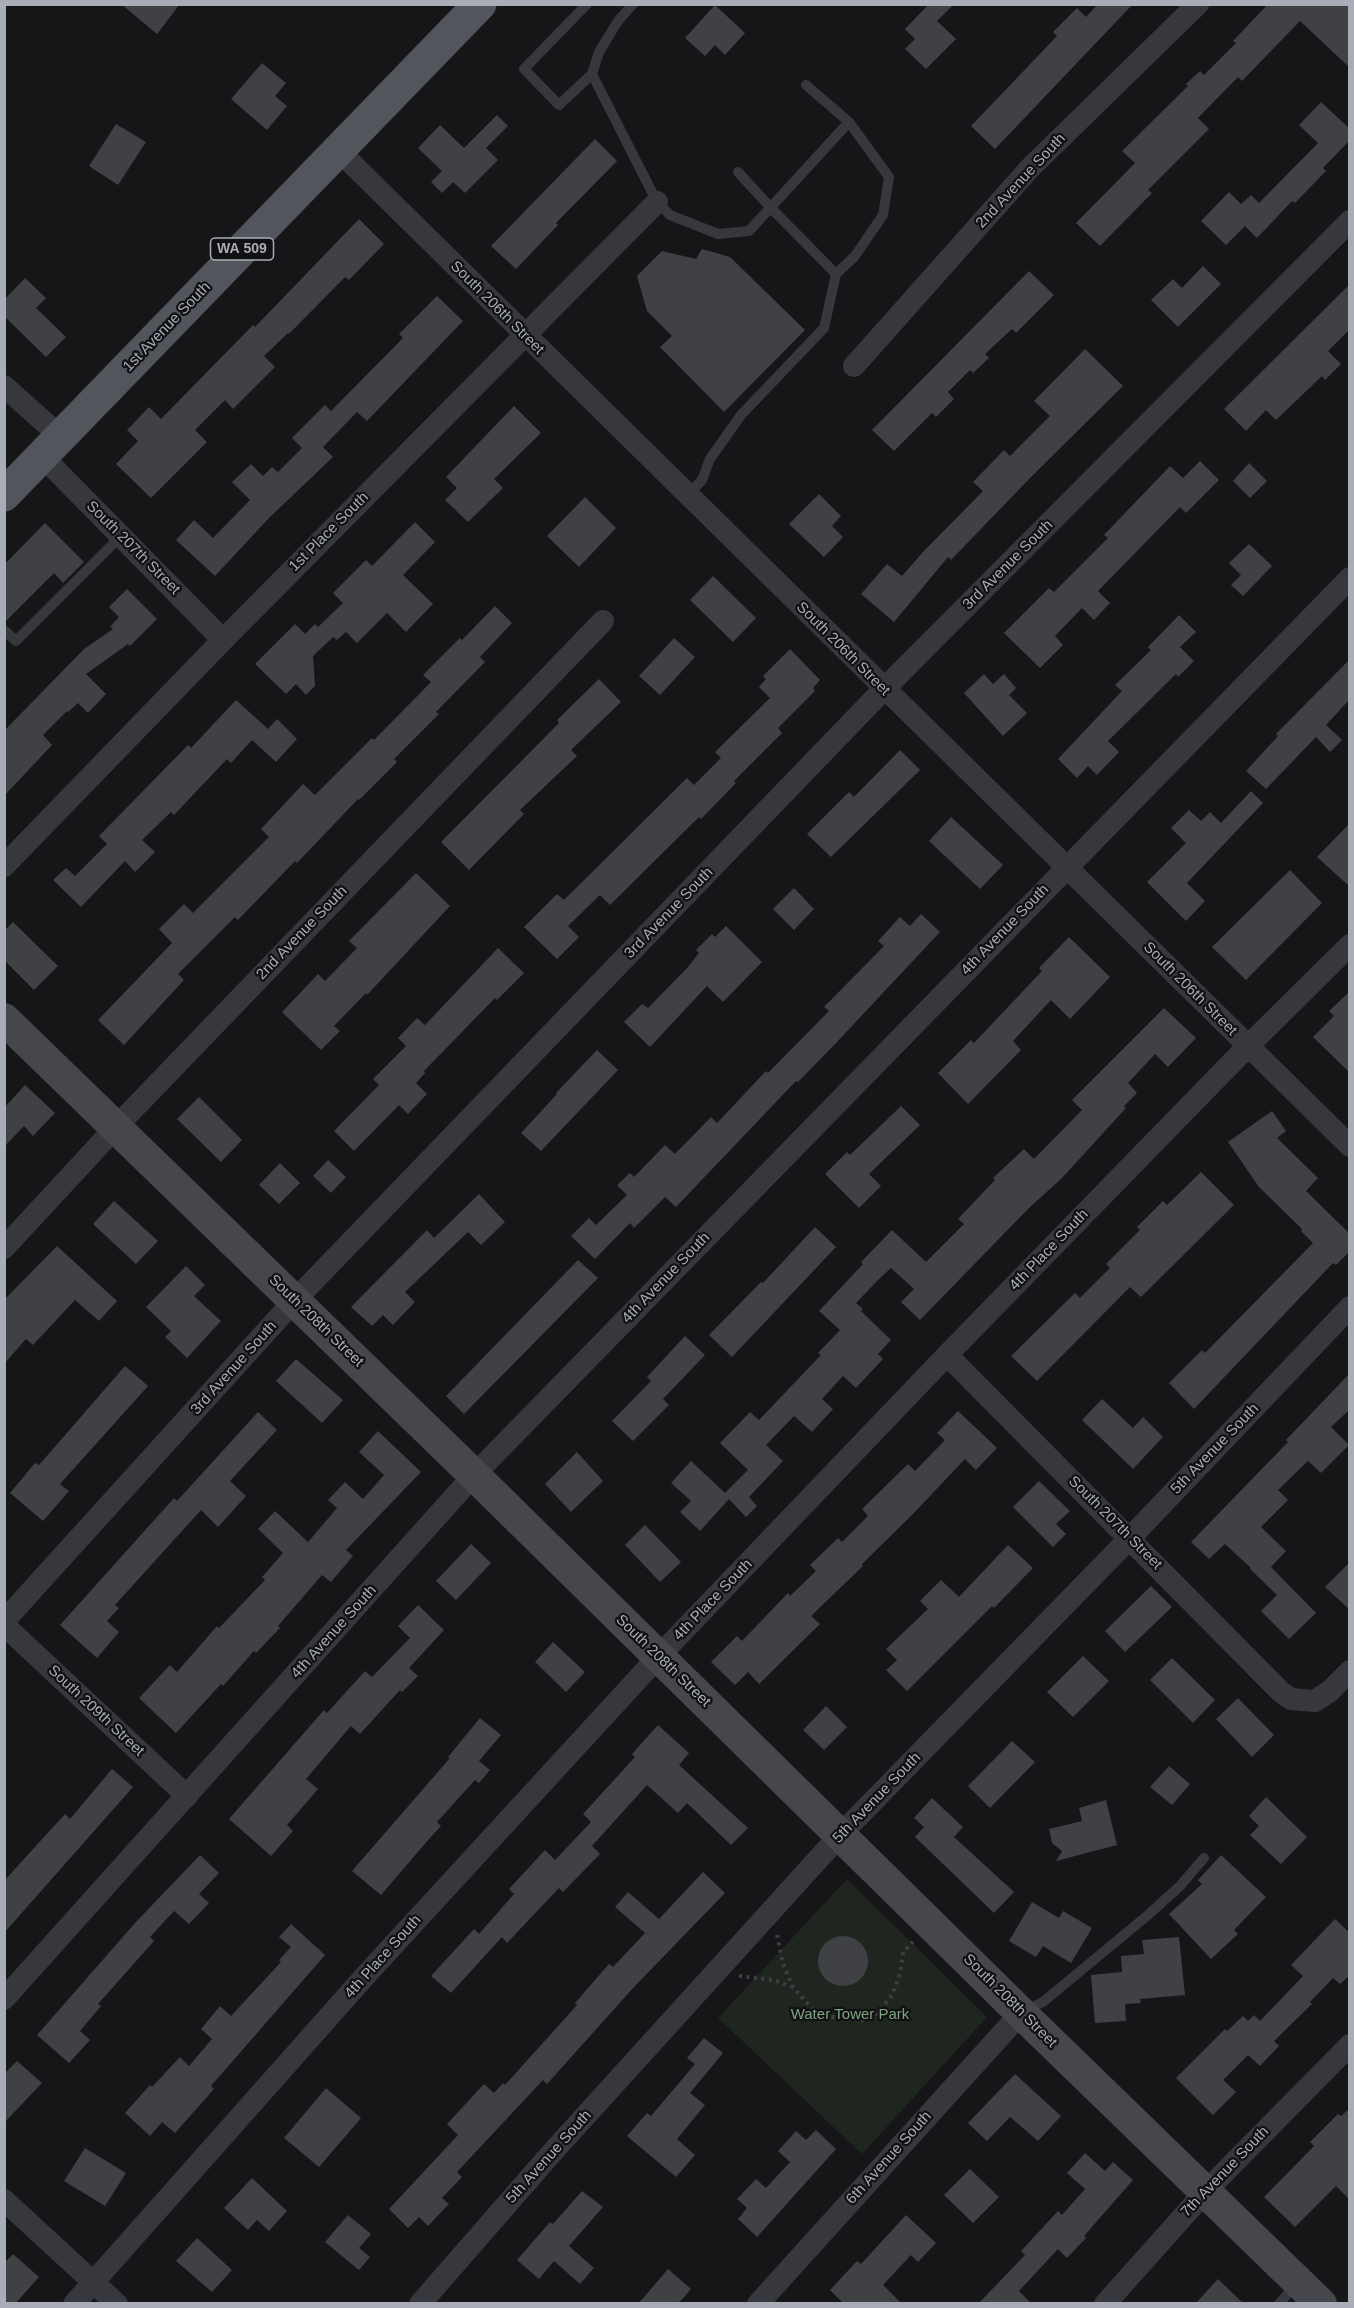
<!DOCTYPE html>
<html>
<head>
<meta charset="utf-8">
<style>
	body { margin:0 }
	#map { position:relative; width:1354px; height:2308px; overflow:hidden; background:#161618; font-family:Arial,sans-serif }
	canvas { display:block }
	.frame { position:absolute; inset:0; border:6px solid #a8adb8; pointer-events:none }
</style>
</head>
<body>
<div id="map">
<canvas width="1354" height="2308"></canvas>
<div class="frame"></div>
</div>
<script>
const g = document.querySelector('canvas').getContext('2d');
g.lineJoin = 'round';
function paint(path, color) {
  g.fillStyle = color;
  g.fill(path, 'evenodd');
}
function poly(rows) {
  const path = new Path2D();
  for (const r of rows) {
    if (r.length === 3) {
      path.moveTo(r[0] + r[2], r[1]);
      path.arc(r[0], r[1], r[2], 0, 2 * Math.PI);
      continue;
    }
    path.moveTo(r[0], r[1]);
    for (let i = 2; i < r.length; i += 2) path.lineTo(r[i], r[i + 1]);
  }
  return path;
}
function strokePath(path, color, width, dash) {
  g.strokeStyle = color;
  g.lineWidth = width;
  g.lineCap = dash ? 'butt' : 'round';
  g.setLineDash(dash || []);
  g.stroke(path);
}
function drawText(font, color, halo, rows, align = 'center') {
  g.font = font + ' Arial,sans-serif';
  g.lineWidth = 4.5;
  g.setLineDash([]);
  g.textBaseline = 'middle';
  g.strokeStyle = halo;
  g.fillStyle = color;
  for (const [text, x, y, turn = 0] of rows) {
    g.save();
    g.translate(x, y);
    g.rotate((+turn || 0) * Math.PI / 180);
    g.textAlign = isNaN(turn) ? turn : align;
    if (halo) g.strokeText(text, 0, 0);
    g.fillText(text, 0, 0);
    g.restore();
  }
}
paint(poly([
	[847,1879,987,2017,862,2154,718,2018]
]), '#1e261f');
paint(poly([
	[121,4,180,4,157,34],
	[929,4,954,4,937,21,956,39,926,69,905,49,915,39,905,29],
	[1098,4,1133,4,995,149,971,126,1057,36,1053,32,1077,8,1086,17],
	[1268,4,1350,4,1350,68,1300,21,1242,81,1238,77,1198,118,1209,129,1148,190,1152,193,1100,246,1076,223,1135,163,1122,151,1188,86,1186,84,1200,71,1204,75,1236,43,1233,41],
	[715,5,745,33,725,55,715,45,705,56,685,38],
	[262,63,286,83,275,96,287,106,267,130,231,99],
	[1321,102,1350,129,1350,140,1323,168,1326,171,1295,203,1292,201,1257,238,1245,226,1226,245,1201,221,1229,192,1241,204,1251,195,1259,203,1318,143,1299,125],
	[497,115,508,126,486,148,498,160,465,193,453,182,442,193,431,182,442,171,418,148,440,125,464,148],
	[116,124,146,142,118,185,89,166],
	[595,139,617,161,556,223,558,225,516,269,491,246],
	[359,219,384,244,349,280,345,277,289,334,288,333,264,356,275,367,233,409,225,400,195,430,207,442,151,498,116,464,138,441,127,430,149,407,161,419,253,325,255,327],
	[702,249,730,257,805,330,724,412,660,347,672,336,647,311,637,276,662,251,696,259],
	[1203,266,1221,284,1178,327,1151,300,1173,279,1182,288],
	[1029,271,1054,295,1016,333,1012,329,985,354,989,358,973,373,970,370,948,392,954,399,936,417,932,413,894,451,872,430],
	[25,278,46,298,36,308,66,337,46,357,4,316,4,300],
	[1350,284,1350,329,1328,351,1341,364,1325,380,1322,376,1276,420,1266,410,1246,431,1224,409],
	[437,296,463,321,367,421,357,412,323,447,333,457,269,518,215,576,176,540,194,520,213,538,250,500,232,482,251,464,263,476,272,467,278,472,302,448,292,438,325,405,331,411,403,338,399,334],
	[1085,349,1123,386,1031,477,951,560,948,557,894,622,861,594,887,564,902,576,923,552,983,491,973,482,1004,450,1010,456,1050,416,1034,401],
	[514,406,541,433,494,479,503,488,468,522,445,500,457,488,446,477],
	[1200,461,1219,480,1186,513,1180,507,1098,591,1110,603,1094,620,1082,608,1055,636,1063,645,1040,668,1004,633,1049,588,1054,592,1108,538,1104,535,1170,466,1183,478],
	[1249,463,1267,481,1250,498,1233,481],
	[819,494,841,516,832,526,843,537,824,557,789,524],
	[585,497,616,528,579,567,547,536],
	[415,522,435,542,403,575,433,604,406,632,387,613,357,643,346,632,337,640,333,637,313,656,315,686,306,695,296,684,286,694,255,664,295,624,305,634,315,624,318,627,343,603,333,593,366,560,372,566],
	[45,523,84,562,63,583,54,573,4,623,4,565],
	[1249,544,1272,566,1243,596,1231,585,1241,575,1229,563],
	[713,576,756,618,733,642,690,600],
	[127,589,157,619,130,646,128,644,86,674,106,694,88,713,78,703,68,712,67,711,43,735,52,745,4,796,4,731,84,649,113,629,110,627,119,617,109,607],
	[495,606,512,623,480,657,485,662,436,712,439,714,394,759,397,762,359,800,358,799,297,863,295,861,238,920,235,917,178,974,184,980,124,1045,98,1020,172,943,159,929,184,904,193,913,269,837,261,829,303,784,315,795,372,738,374,740,431,682,423,675,460,638,462,640],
	[1179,615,1196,632,1180,647,1194,661,1178,677,1176,674,1108,741,1119,752,1097,775,1088,766,1077,778,1058,759,1122,691,1115,685,1151,650,1148,647],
	[674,638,695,657,660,695,639,676],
	[790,649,820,680,813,688,815,691,778,728,782,733,734,781,736,783,701,819,699,817,610,905,600,895,568,926,579,937,557,959,524,927,557,894,564,900,687,778,694,785,721,758,715,752,770,698,759,687,766,679,763,676],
	[1350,659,1350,699,1326,725,1342,740,1330,752,1316,737,1266,789,1246,771,1278,736,1276,734],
	[984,674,993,684,1004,674,1016,688,1009,695,1027,713,1003,736,964,693],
	[599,679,621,702,571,750,577,756,520,810,524,814,469,870,441,842,559,723,557,720],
	[236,700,268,729,277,719,297,739,276,762,252,740,231,763,227,759,174,815,171,812,142,840,155,852,135,872,125,861,81,907,53,880,66,868,75,876,107,844,99,836,188,745,191,748],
	[900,750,920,770,831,857,807,834,849,792,854,797],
	[1251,791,1263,803,1187,883,1205,901,1186,921,1147,882,1186,843,1171,828,1189,810,1201,821,1210,812,1221,823],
	[951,817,1003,865,980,889,929,841],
	[1350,823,1350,887,1317,857],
	[1290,870,1322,903,1246,980,1212,947],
	[416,873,450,906,367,995,366,993,334,1026,340,1031,321,1050,282,1012,318,974,325,981,357,948,349,941],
	[794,888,814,909,794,930,773,909],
	[921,914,940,932,836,1043,798,1082,796,1081,676,1207,665,1197,634,1228,630,1223,595,1259,571,1236,589,1218,596,1225,627,1195,617,1185,630,1173,634,1177,665,1145,675,1154,711,1117,717,1123,766,1071,768,1073,829,1011,824,1007,884,946,878,941,900,917,910,926],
	[13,922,58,966,34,990,4,960,4,931],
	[726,926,762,962,723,1002,707,986,650,1047,624,1022,642,1004,648,1008,688,967,699,953,696,950,712,934,715,937],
	[1069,937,1110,977,1070,1019,1051,1000,1013,1041,1021,1050,968,1104,938,1073,971,1040,974,1043,1042,971,1039,968],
	[498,948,524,973,497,1000,495,998,424,1071,425,1073,416,1083,427,1094,408,1114,399,1105,354,1151,334,1131,379,1085,373,1079,406,1046,398,1038,417,1018,425,1025],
	[1350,991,1350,1073,1313,1037,1334,1016,1329,1011],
	[1164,1008,1196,1038,1168,1067,1155,1054,1128,1083,1137,1093,1124,1106,1126,1108,1062,1178,1028,1209,920,1320,901,1302,914,1289,891,1268,879,1279,856,1303,863,1309,861,1311,891,1340,878,1354,883,1359,856,1388,843,1376,822,1399,833,1409,812,1432,794,1416,766,1445,783,1461,749,1497,757,1506,746,1517,729,1499,700,1531,680,1512,691,1501,671,1483,691,1461,725,1493,748,1470,720,1443,750,1412,759,1420,821,1355,818,1353,840,1330,819,1311,863,1264,861,1262,892,1230,926,1262,964,1224,958,1219,995,1180,993,1178,1024,1149,1034,1159,1082,1110,1072,1100],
	[597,1050,618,1070,541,1151,521,1133,557,1094,556,1093],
	[25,1085,55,1113,33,1136,24,1126,4,1147,4,1108],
	[199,1097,242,1140,221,1162,177,1119],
	[901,1106,920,1125,869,1174,881,1186,859,1208,825,1174,847,1152,850,1155],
	[1272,1111,1286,1131,1277,1138,1318,1178,1306,1191,1350,1234,1350,1251,1336,1265,1333,1263,1194,1409,1169,1383,1202,1350,1205,1353,1313,1243,1301,1231,1302,1229,1259,1187,1228,1142],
	[328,1160,346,1177,331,1193,313,1176],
	[280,1163,300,1183,279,1204,259,1185],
	[1201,1172,1234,1205,1141,1297,1130,1287,1037,1381,1011,1356,1075,1293,1080,1298,1110,1268,1106,1264,1140,1230,1137,1227,1163,1201,1167,1205],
	[479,1194,505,1222,481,1245,468,1232,405,1292,415,1302,393,1325,383,1315,372,1326,351,1307,427,1230,434,1238],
	[114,1201,158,1241,136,1264,93,1224],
	[815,1227,836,1247,732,1357,709,1335,761,1282,763,1283],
	[57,1246,117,1301,99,1321,75,1300,33,1345,26,1339,4,1364,4,1300],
	[578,1260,598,1278,464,1414,446,1396],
	[186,1266,205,1285,194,1296,221,1321,187,1358,165,1337,171,1331,146,1307],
	[685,1336,705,1355,663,1399,669,1405,633,1441,612,1421,651,1381,647,1377],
	[296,1359,343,1400,322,1423,276,1381],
	[125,1366,148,1386,60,1484,69,1491,43,1521,10,1493,35,1463,39,1465],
	[1350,1373,1350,1409,1331,1427,1349,1445,1321,1473,1308,1461,1278,1490,1288,1500,1261,1527,1286,1551,1271,1567,1316,1613,1289,1639,1261,1611,1277,1595,1250,1569,1251,1568,1225,1544,1209,1559,1191,1542,1288,1442,1286,1440],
	[1102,1399,1133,1428,1143,1417,1163,1437,1133,1469,1082,1420],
	[958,1411,997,1448,976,1470,965,1459,912,1515,862,1564,863,1566,811,1616,820,1624,759,1684,748,1672,735,1685,711,1662,737,1636,742,1641,788,1593,790,1596,816,1571,810,1565,838,1538,842,1542,868,1516,862,1509,908,1464,915,1471,945,1440,937,1433],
	[258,1412,277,1430,230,1481,246,1496,218,1527,201,1510,115,1605,119,1608,107,1621,119,1632,97,1658,60,1625,174,1498,177,1501],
	[378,1431,421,1472,346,1550,353,1556,331,1582,322,1575,278,1626,280,1628,256,1653,254,1651,223,1686,221,1684,176,1733,139,1698,170,1665,177,1672,217,1626,219,1628,265,1580,262,1577,283,1553,258,1529,275,1511,308,1542,337,1508,328,1500,345,1482,363,1499,384,1475,359,1452],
	[577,1452,603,1481,571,1512,545,1484],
	[1039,1481,1070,1511,1056,1524,1066,1534,1053,1547,1013,1507],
	[645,1525,681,1562,660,1582,625,1545],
	[471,1544,491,1563,456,1600,436,1581],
	[1008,1545,1033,1568,994,1608,992,1606,907,1691,886,1670,897,1660,886,1649,928,1609,920,1601,941,1580,959,1597],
	[1350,1562,1350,1610,1325,1587],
	[1151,1586,1172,1607,1125,1652,1105,1631],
	[418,1605,444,1630,409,1668,418,1676,402,1692,400,1690,360,1734,351,1726,306,1779,318,1789,287,1825,293,1831,271,1856,229,1819,324,1710,327,1713,365,1671,372,1677,410,1638,398,1626],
	[553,1642,585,1672,566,1692,535,1662],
	[1083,1656,1109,1681,1073,1717,1047,1692],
	[1172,1658,1215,1700,1193,1723,1150,1680],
	[1238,1698,1274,1735,1252,1757,1216,1719],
	[826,1706,847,1727,824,1750,803,1730],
	[480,1718,501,1735,479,1761,490,1770,479,1783,475,1780,437,1822,441,1826,429,1839,381,1895,352,1871,450,1758,448,1757],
	[658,1725,689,1753,679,1765,748,1828,731,1845,687,1803,678,1813,647,1785,592,1846,600,1854,563,1892,559,1888,507,1943,502,1937,451,1993,431,1976,474,1929,479,1934,514,1894,509,1889,545,1850,555,1860,591,1822,583,1814,635,1757,632,1754],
	[1012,1741,1035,1762,990,1808,968,1786],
	[1169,1766,1190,1784,1172,1805,1150,1787],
	[112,1769,133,1787,4,1933,4,1881,65,1814,70,1819],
	[1266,1797,1307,1837,1281,1864,1250,1835,1259,1826,1249,1816],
	[932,1798,963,1827,954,1837,1014,1892,994,1913,915,1837,924,1827,914,1818],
	[1106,1800,1117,1845,1056,1861,1062,1851,1052,1843,1049,1829,1082,1821,1079,1808],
	[200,1855,219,1873,199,1894,209,1903,189,1924,174,1911,150,1937,154,1941,98,2004,101,2006,80,2031,90,2040,69,2063,37,2035,135,1923],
	[1221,1855,1266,1897,1234,1930,1238,1934,1211,1959,1169,1914,1202,1884,1198,1880],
	[703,1872,725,1893,634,1987,547,2084,543,2080,457,2172,462,2177,442,2198,449,2204,428,2226,419,2217,408,2228,389,2209,458,2135,447,2124,484,2084,494,2093,503,2083,505,2085,577,2005,575,2003,609,1964,613,1967,645,1933,615,1907,628,1892,659,1919],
	[1032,1902,1059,1918,1063,1911,1092,1928,1071,1963,1043,1946,1036,1957,1009,1941],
	[1335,1919,1350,1933,1350,1975,1340,1984,1333,1978,1310,2002,1312,2004,1274,2041,1279,2046,1260,2066,1248,2055,1223,2080,1236,2092,1213,2115,1176,2078,1225,2029,1227,2031,1243,2016,1248,2021,1254,2015,1260,2021,1303,1976,1291,1965],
	[291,1924,325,1955,211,2086,214,2089,175,2133,162,2122,150,2136,125,2113,150,2085,152,2087,180,2057,189,2066,212,2039,201,2029,220,2006,231,2016,281,1962,279,1960,291,1947,279,1937],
	[843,1961,25],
	[1179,1937,1185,1995,1140,1999,1141,2003,1125,2004,1126,2021,1095,2023,1091,1975,1122,1972,1121,1956,1144,1954,1142,1940],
	[704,2038,723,2053,690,2093,705,2105,677,2139,695,2155,676,2177,627,2136,647,2113,651,2116,695,2064,687,2058],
	[17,2061,42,2083,4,2123,4,2074],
	[1015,2074,1061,2116,1038,2141,1010,2117,987,2141,968,2123],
	[326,2088,361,2118,319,2167,284,2138],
	[1350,2108,1350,2200,1336,2186,1295,2227,1264,2197,1314,2146,1310,2142,1338,2114,1341,2116],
	[816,2130,836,2149,757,2237,738,2219,747,2208,737,2199,756,2179,766,2188,790,2162,778,2151,796,2131,806,2140],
	[85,2148,126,2173,105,2206,64,2181],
	[1085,2153,1105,2171,1113,2162,1133,2180,1084,2236,1086,2238,1067,2258,1058,2249,1019,2291,1032,2304,978,2304,1025,2255,1021,2251,1058,2211,1062,2215,1085,2189,1067,2173],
	[970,2169,999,2197,973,2223,944,2195],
	[252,2178,287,2211,269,2231,257,2220,248,2230,224,2208],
	[582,2191,603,2207,569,2246,594,2268,580,2284,554,2261,539,2279,517,2260,550,2222,553,2224],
	[348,2215,371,2234,359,2248,370,2257,359,2270,325,2242],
	[906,2215,936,2243,918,2262,911,2255,883,2285,902,2304,844,2304,830,2290,857,2261,861,2264],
	[197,2238,232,2270,212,2292,176,2261],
	[13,2254,39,2277,15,2304,4,2304,4,2263],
	[668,2269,691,2289,678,2304,638,2304],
	[1218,2279,1244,2304,1195,2304]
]), '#404145');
strokePath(poly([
	[777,1935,783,1964,793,1987,807,2003,823,2016,862,2020,878,2013,892,1995,900,1974,903,1952,913,1942],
	[739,1976,774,1980,792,1987]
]), '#3d3f44', 4, [3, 4.5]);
strokePath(poly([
	[587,4,524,69,559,105,592,74,599,52,618,21,633,4],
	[592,74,657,202,670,215,718,234,749,231,849,122],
	[738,172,771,208,836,274,855,256,883,215,889,177,849,122,806,85],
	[688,495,702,480,710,459,741,415,824,328,836,274],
	[4,630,16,641,121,536],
	[1024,2011,1043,2002,1148,1915,1180,1886,1204,1858],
	[1279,2304,1296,2284]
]), '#37383d', 10);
strokePath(poly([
	[338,150,1350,1146],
	[854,366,1030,168,1198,4],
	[4,386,61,437],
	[42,456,223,640],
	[4,866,223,640,657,202],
	[4,1248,116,1127,603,621],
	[947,1355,1281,1692,1291,1699,1315,1701,1330,1691,1350,1671],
	[4,1621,294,1301,884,689,1350,221],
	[4,1625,187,1796],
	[4,1999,474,1475,1350,578],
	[4,2200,117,2304],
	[74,2304,365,1976,659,1656,947,1355,1248,1046,1350,945],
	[420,2304,549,2156,841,1834,1130,1538,1350,1307],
	[758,2304,1021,2013],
	[1105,2304,1205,2192,1350,2045]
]), '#37383d', 22);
strokePath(poly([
	[4,1019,474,1475,1021,2013,1321,2304]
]), '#45474d', 32);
strokePath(poly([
	[4,495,480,4]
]), '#53555c', 33);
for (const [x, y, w] of [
	[242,249,63]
]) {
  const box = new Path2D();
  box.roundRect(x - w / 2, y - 11, w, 22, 4.5);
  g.fillStyle = '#111113';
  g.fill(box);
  strokePath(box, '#a8adb8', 1.5);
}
drawText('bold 14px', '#a8adb8', null, [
	["WA 509",242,249]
]);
drawText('15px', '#a8adb8', '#111113', [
	["2nd Avenue South",1021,181,-47],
	["South 206th Street",497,308,45],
	["1st Avenue South",167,327,-46],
	["1st Place South",329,532,-45],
	["South 207th Street",133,548,45],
	["3rd Avenue South",1008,565,-45],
	["South 206th Street",843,649,45],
	["3rd Avenue South",669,913,-46],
	["4th Avenue South",1005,930,-46],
	["2nd Avenue South",302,933,-46],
	["South 206th Street",1190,989,45],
	["4th Place South",1049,1250,-46],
	["4th Avenue South",666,1278,-46],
	["South 208th Street",316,1321,44],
	["3rd Avenue South",234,1368,-48],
	["5th Avenue South",1215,1449,-46],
	["South 207th Street",1115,1523,45],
	["4th Place South",713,1600,-46],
	["4th Avenue South",334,1632,-48],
	["South 208th Street",663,1661,44],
	["South 209th Street",96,1711,43],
	["5th Avenue South",877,1798,-46],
	["4th Place South",383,1957,-48],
	["South 208th Street",1010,2001,45],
	["5th Avenue South",549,2157,-48],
	["6th Avenue South",889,2158,-48],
	["7th Avenue South",1225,2172,-46]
]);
drawText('15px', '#7fa381', '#111113', [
	["Water Tower Park",850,2015]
]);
</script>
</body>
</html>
